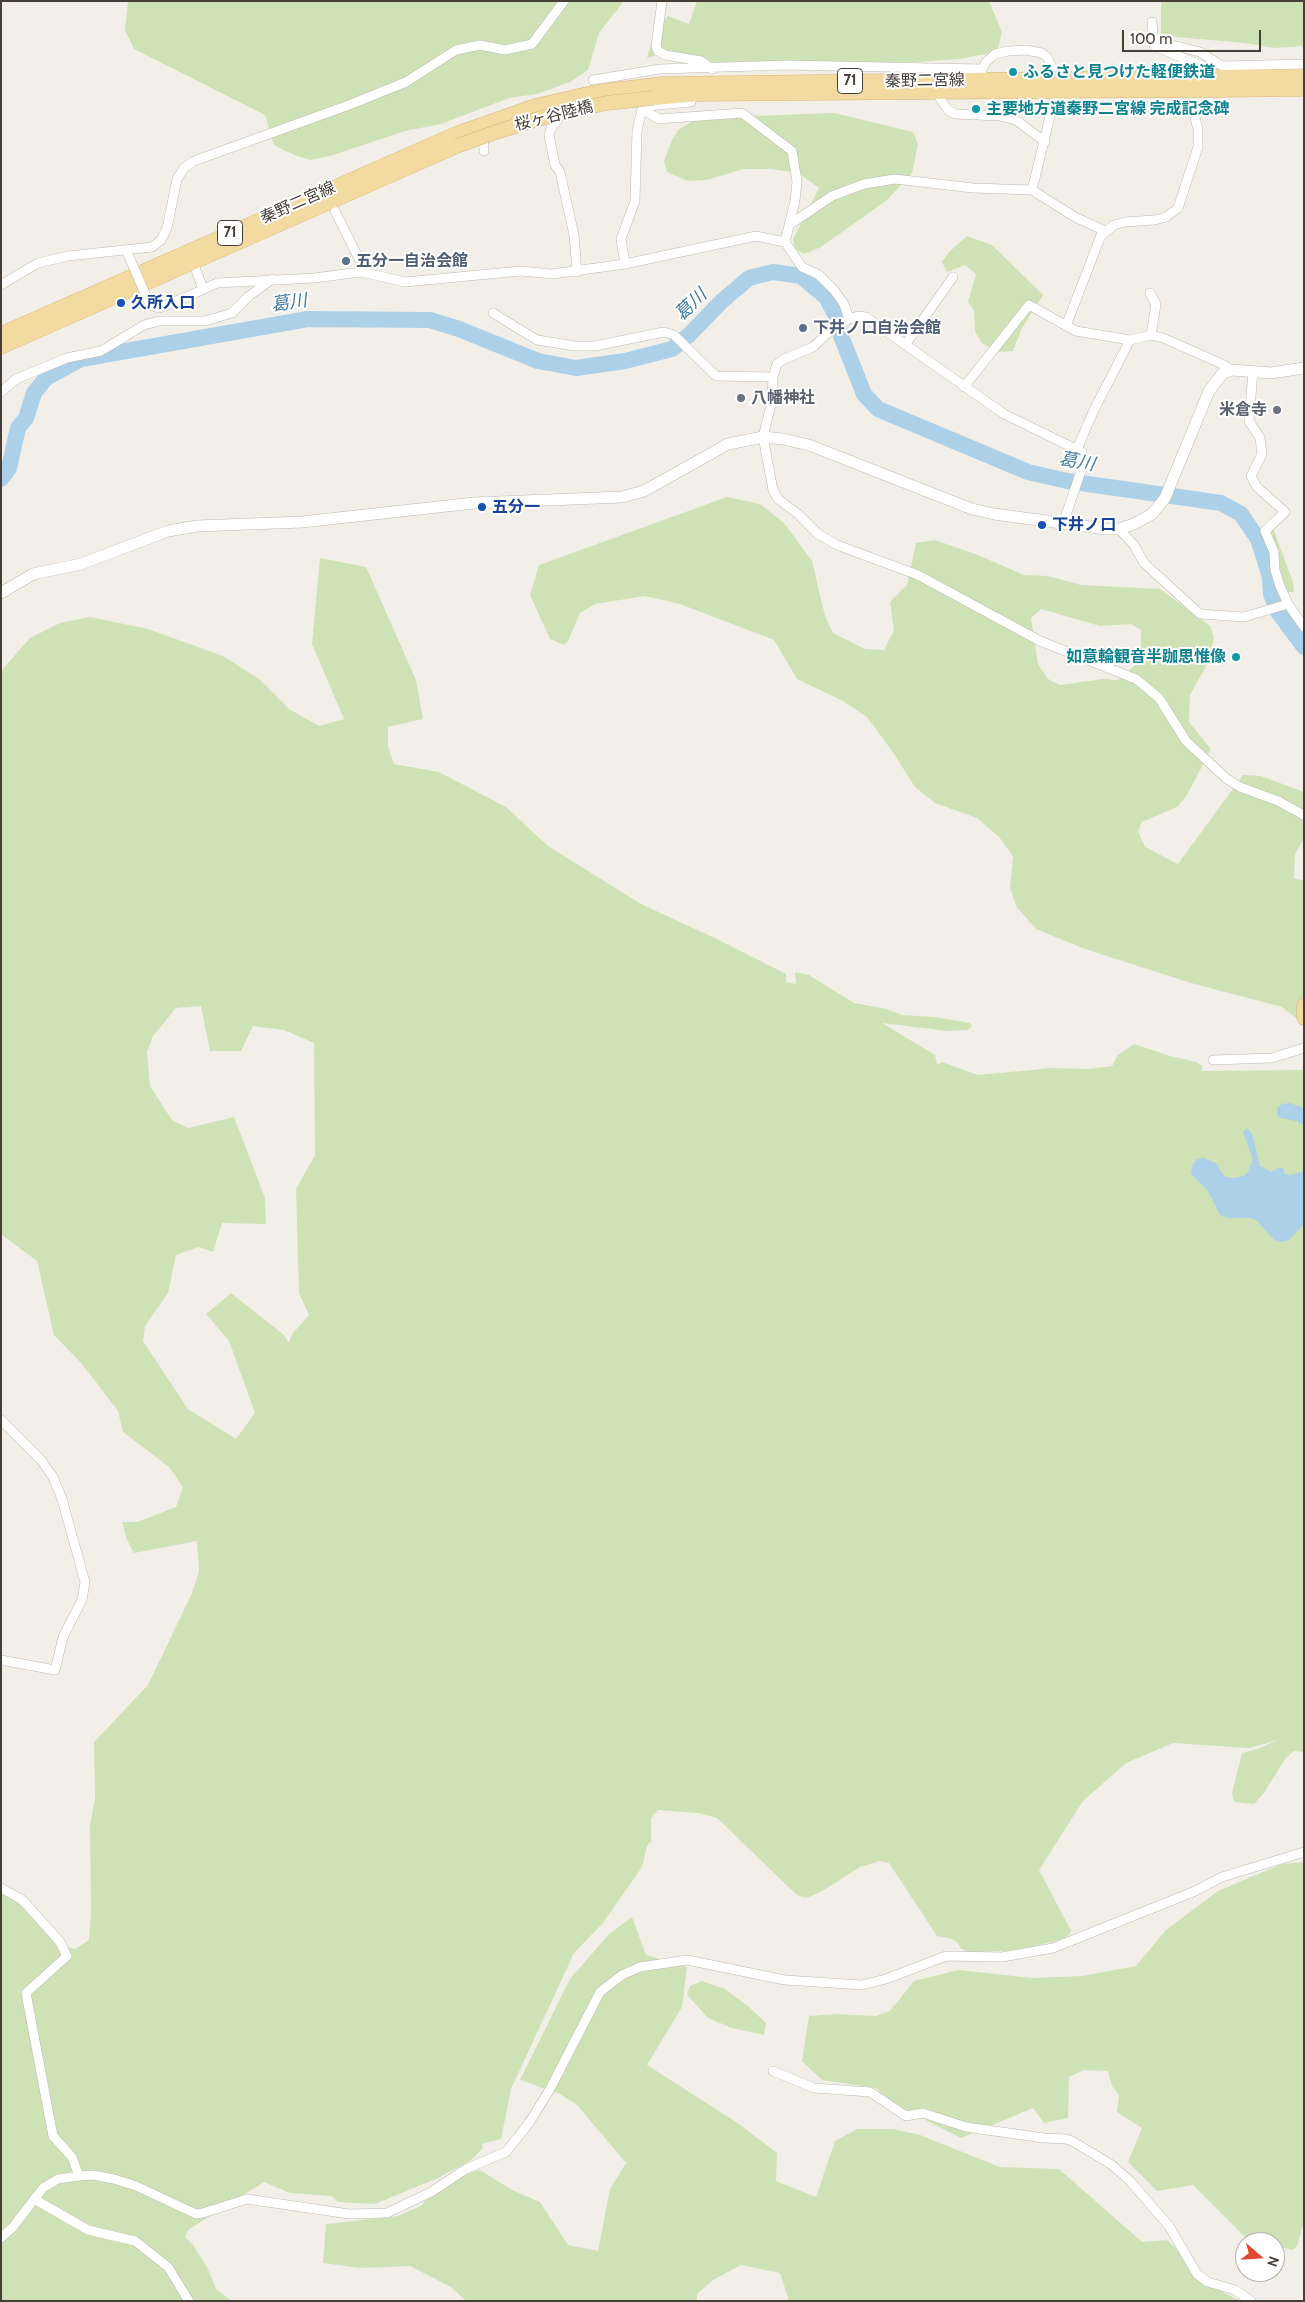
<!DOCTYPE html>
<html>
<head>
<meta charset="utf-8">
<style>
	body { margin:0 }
	#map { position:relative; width:1305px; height:2302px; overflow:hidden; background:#f2efe8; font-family:Cabin,sans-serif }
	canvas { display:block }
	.frame { position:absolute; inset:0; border:2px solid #453f38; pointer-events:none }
	.north { position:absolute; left:1235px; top:2232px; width:50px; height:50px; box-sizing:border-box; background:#fff; border:1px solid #b5b2af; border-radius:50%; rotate:109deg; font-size:14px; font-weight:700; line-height:20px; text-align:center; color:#453f38 }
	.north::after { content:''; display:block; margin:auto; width:18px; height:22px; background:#e14830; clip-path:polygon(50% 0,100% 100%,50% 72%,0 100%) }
	.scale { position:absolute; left:1122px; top:30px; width:139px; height:22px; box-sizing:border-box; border:2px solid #453f38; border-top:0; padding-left:6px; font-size:15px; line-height:18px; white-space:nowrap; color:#453f38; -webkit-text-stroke:4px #fff; paint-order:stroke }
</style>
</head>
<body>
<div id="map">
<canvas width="1305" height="2302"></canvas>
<div class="frame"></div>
<div class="north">N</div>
<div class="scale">100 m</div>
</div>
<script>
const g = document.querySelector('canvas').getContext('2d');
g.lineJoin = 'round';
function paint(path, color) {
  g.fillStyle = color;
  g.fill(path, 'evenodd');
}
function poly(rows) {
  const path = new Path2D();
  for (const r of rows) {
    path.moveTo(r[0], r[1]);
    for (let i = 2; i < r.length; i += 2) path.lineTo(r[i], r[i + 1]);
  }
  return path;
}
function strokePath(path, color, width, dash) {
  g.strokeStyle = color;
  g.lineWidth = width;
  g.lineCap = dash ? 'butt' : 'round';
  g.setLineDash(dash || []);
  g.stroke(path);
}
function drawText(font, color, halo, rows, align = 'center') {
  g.font = font + ' Cabin,"Noto Sans JP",sans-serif';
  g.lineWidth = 4;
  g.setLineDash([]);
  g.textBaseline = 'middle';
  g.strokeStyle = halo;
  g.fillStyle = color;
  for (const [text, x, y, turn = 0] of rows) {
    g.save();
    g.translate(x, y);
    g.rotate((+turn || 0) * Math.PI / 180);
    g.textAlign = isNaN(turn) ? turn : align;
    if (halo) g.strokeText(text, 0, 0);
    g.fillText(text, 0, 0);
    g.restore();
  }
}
paint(poly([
	[128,1,624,1,599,33,588,70,570,82,537,94,509,98,441,124,405,131,330,156,310,160,292,154,274,145,265,115,134,49,125,30],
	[697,1,989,1,1002,32,997,52,959,59,886,64,713,65,700,58,668,51,647,58,655,30,668,16,689,24],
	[1161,1,1304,1,1304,46,1274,48,1245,43,1176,37,1161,33],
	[834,113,913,132,918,144,912,173,887,200,821,247,804,254,795,249,793,239,819,188,798,173,770,169,743,169,707,180,688,181,667,172,664,161,673,138,678,130,693,121,727,117],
	[967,236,992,245,1043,295,1022,328,1013,351,997,352,982,343,975,332,974,310,968,302,976,274,965,265,947,272,942,262,949,252],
	[727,497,760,504,784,523,812,561,825,616,833,633,865,649,884,650,894,630,890,602,907,585,916,543,935,540,978,555,1024,575,1048,576,1081,585,1160,589,1210,626,1214,637,1209,661,1190,695,1189,722,1211,749,1187,795,1177,807,1142,822,1138,831,1145,847,1178,864,1243,775,1261,776,1304,792,1304,838,1295,854,1294,878,1304,881,1304,1024,1282,1007,1191,983,1085,949,1036,929,1016,906,1010,888,1013,856,999,837,977,818,935,803,915,787,892,751,867,717,843,701,797,679,774,640,680,604,645,596,595,604,580,613,568,641,564,645,550,639,530,595,539,565],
	[1041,609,1100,626,1131,624,1141,630,1141,660,1118,680,1103,679,1060,685,1048,679,1038,664,1031,618],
	[1273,528,1293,582,1294,592,1287,592,1283,586,1278,558,1269,531],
	[320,558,366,567,416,680,423,719,388,727,388,746,394,764,439,772,506,807,548,846,641,904,717,939,786,974,786,982,796,984,795,972,809,975,854,1003,887,1009,902,1015,935,1017,970,1023,972,1026,968,1030,947,1031,882,1023,935,1055,937,1065,942,1062,978,1075,1053,1068,1088,1069,1112,1066,1118,1055,1134,1044,1170,1056,1196,1062,1203,1066,1201,1071,1304,1070,1304,1752,1294,1751,1285,1759,1264,1793,1254,1804,1234,1802,1232,1794,1242,1753,1257,1749,1278,1740,1249,1748,1173,1743,1126,1763,1083,1801,1039,1870,1067,1923,1071,1930,1070,1934,1063,1939,1027,1948,1006,1951,969,1952,961,1949,958,1943,952,1939,937,1936,889,1863,880,1861,860,1867,819,1893,806,1898,798,1896,717,1818,698,1813,658,1810,651,1818,651,1841,647,1846,642,1867,603,1923,574,1953,511,2089,501,2139,482,2144,483,2148,470,2161,438,2178,375,2204,338,2202,332,2196,290,2193,264,2182,188,2230,185,2237,193,2245,207,2267,216,2289,232,2301,1,2301,1,1883,27,1904,66,1947,75,1949,89,1940,91,1913,90,1825,95,1799,94,1742,148,1685,192,1593,199,1571,197,1541,134,1553,127,1540,122,1522,137,1522,176,1507,183,1487,169,1467,123,1432,118,1411,82,1364,54,1335,37,1261,1,1234,1,671,30,638,60,623,90,617,148,629,223,656,259,679,289,709,319,726,344,719,312,644],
	[201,1006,210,1051,241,1051,253,1026,284,1030,314,1043,315,1155,296,1189,299,1293,309,1315,292,1334,289,1343,284,1335,231,1293,206,1314,229,1341,255,1413,236,1439,188,1409,143,1341,145,1326,168,1293,176,1255,198,1247,213,1252,222,1223,266,1224,265,1198,234,1117,188,1128,172,1120,150,1086,147,1052,153,1036,176,1008],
	[1304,1862,1304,2221,1297,2246,1293,2250,1275,2246,1275,2242,1261,2242,1246,2238,1193,2185,1157,2191,1128,2162,1142,2128,1117,2112,1119,2095,1112,2086,1108,2071,1084,2070,1069,2077,1068,2118,1044,2123,1033,2108,961,2138,892,2103,876,2088,822,2080,802,2061,809,2016,838,2014,876,2016,890,2011,914,1981,958,1970,1033,1978,1082,1976,1136,1966,1166,1930,1218,1891,1282,1864],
	[632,1917,646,1955,687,1967,682,2007,647,2065,739,2124,777,2153,776,2181,816,2197,835,2141,857,2129,893,2129,920,2135,1000,2167,1059,2169,1142,2242,1167,2240,1217,2289,1240,2301,789,2301,780,2273,741,2265,713,2280,697,2294,697,2301,466,2301,451,2287,410,2266,359,2268,323,2263,326,2224,398,2216,421,2206,436,2187,452,2178,480,2170,512,2190,540,2202,568,2245,598,2251,610,2189,626,2163,577,2105,560,2094,520,2080,570,1979,609,1934],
	[702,1981,725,1989,748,2006,766,2023,764,2035,732,2028,708,2018,687,1995,690,1986]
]), '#cfe2b6');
paint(poly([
	[1290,1103,1304,1108,1304,1126,1296,1121,1280,1118,1277,1115,1277,1108,1282,1104],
	[1247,1128,1252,1133,1260,1166,1271,1172,1278,1168,1283,1168,1285,1174,1291,1175,1304,1171,1304,1224,1289,1240,1281,1242,1274,1240,1256,1220,1249,1218,1228,1218,1220,1215,1208,1191,1191,1174,1193,1163,1198,1159,1204,1158,1216,1163,1224,1176,1232,1178,1244,1176,1248,1172,1253,1160,1243,1132]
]), '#acd0e8');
strokePath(poly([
	[1,479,9,468,18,428,26,418,34,393,46,378,81,359,308,319,430,320,459,329,538,361,576,368,625,361,672,349,689,335,722,301,749,278,773,272,801,276,826,297,836,316,841,336,864,394,878,409,1028,472,1067,481,1221,503,1241,514,1258,539,1270,577,1271,594,1278,612,1304,647]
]), '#acd0e8', 16);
const minor = poly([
	[662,1,656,46,658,51,665,55,701,61,712,69],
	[1154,38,1168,44,1200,52,1222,66,1304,64],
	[593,80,660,69,788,65,982,69],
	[940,92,940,98,948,110,955,114,1000,116,1016,120,1045,142],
	[642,109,659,119,742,113,792,151,797,181,795,201,785,242],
	[642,109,648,106,691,102],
	[550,115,557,117,558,120,551,128,549,135,555,165,560,172,574,235,577,272],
	[483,134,484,151],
	[1032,190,1075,217,1103,230,1066,326],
	[335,211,366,273],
	[789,225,832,196,864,184,895,179,973,188,1032,190,1054,100,1054,71,1047,57,1042,53,1026,50,1008,51,995,54,986,62,982,69,981,80],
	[1102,235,1114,225,1125,222,1155,220,1166,217,1178,208,1198,147,1198,129,1195,118,1199,109,1209,101,1205,67,1154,46,1152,22],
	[193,262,203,289],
	[625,264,621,239,635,201,637,131,642,109],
	[1,285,38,263,68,256,152,247,161,240,167,228,177,179,184,168,194,161,349,105,406,82,456,50,480,45,505,50,532,44,564,1],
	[1150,293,1156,304,1151,335],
	[191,295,217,283,315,278,352,273,366,273,405,282,521,271,552,274,625,264,756,236,785,242,802,267,819,275,834,290,844,304,849,319],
	[493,313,537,340,575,346,595,346,664,332,674,335,716,376,773,377],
	[905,345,953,277],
	[1253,371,1249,421,1260,438,1262,454,1251,476,1257,487,1285,512,1265,531,1274,552,1275,570,1280,586,1288,604,1304,627],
	[964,387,1029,305,1076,331,1130,340,1151,335,1163,338,1222,364,1232,370],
	[1,392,16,379,67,358,101,351,144,325,159,321,205,321,232,313,249,296,272,279],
	[1077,449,1094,410,1130,340],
	[1063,524,1083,465,1082,452,1004,414,866,317,858,316,849,319,830,331,813,347,784,359,777,364,773,377,772,401,763,437,773,490,778,499,798,514,818,534,837,545,918,575,1040,641,1136,679,1159,698,1186,741,1227,779,1240,787,1278,801,1304,815],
	[1119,529,1134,545,1144,563,1200,614,1244,617,1288,604],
	[1213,1060,1272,1058,1304,1048],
	[1,1420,41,1460,53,1477,62,1499,85,1582,82,1600,63,1637,55,1670,1,1660],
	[1,1888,21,1899,27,1905,60,1942,67,1956,26,1993,53,2136,72,2157,79,2176],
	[773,2071,814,2088,870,2092,906,2116,923,2113,966,2127,1044,2138,1066,2139,1072,2141,1112,2165,1130,2181,1169,2226,1197,2274,1208,2282,1235,2290,1251,2301],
	[34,2199,88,2230,135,2241,168,2267,189,2301],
	[1,2238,13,2227,43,2188,58,2179,79,2176,93,2175,114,2179,136,2186,196,2214,203,2213,247,2199,349,2214,387,2213,431,2192,466,2169,506,2152,529,2123,550,2089,600,1992,622,1975,640,1967,687,1960,785,1980,862,1985,886,1979,946,1956,1002,1957,1053,1948,1193,1892,1222,1877,1304,1852]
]);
const tertiary = poly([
	[1,593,33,574,81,564,168,531,197,526,302,522,474,503,622,497,644,491,728,444,763,437,783,439,809,445,972,509,994,514,1106,529,1119,529,1134,524,1152,514,1165,498,1209,391,1223,373,1232,370,1271,373,1304,368]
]);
const primary = poly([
	[1220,77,1304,76],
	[1218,90,1304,89],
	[653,98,698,94,1047,91],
	[1,334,458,133,535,106,596,92,662,84,1047,79],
	[1,347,457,146],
	[1304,1005,1304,1018]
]);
strokePath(minor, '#bfb9af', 10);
strokePath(tertiary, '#bfb9af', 12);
strokePath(primary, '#d6b673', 15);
strokePath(minor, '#fff', 9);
strokePath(tertiary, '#fff', 11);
strokePath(primary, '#f3daa1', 14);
const minorBridge = poly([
	[128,254,150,305,159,308,191,295]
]);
const primaryBridge = poly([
	[1047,79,1220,77],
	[1047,91,1218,90],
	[457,146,496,132,555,114,607,103,653,98]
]);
strokePath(minorBridge, '#bfb9af', 10, []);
strokePath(primaryBridge, '#d6b673', 15, []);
strokePath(minorBridge, '#fff', 9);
strokePath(primaryBridge, '#f3daa1', 14);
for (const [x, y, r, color] of [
	[1013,72,5,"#0f9aa8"],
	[976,109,5,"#0f9aa8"],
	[346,261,5,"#5c6f8a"],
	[121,303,5,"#1a4fb4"],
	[803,328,5,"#5c6f8a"],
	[741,398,5,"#6b7280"],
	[1277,410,5,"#6b7280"],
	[482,507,5,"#1a4fb4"],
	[1042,525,5,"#1a4fb4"],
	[1236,657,5,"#0f9aa8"]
]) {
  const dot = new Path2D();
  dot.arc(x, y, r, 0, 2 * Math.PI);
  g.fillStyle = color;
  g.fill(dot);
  strokePath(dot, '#fff', 2);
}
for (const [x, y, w] of [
	[850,81,25],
	[230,233,25]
]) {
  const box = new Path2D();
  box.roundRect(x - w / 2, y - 12.5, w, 25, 4);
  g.fillStyle = '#fff';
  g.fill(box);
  strokePath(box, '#453f38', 1);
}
drawText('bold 15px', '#453f38', null, [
	["71",850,81],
	["71",230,233]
]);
drawText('bold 16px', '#0d838f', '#fff', [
	["ふるさと見つけた軽便鉄道",1023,72],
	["主要地方道秦野二宮線 完成記念碑",986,109],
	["如意輪観音半跏思惟像",1226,657,"right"]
], 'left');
drawText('16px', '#453f38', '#fff', [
	["秦野二宮線",925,81,-1],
	["桜ヶ谷陸橋",554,116,-14],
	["秦野二宮線",298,203,-24]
]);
drawText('bold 16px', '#4e5e75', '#fff', [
	["五分一自治会館",356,261],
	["下井ノ口自治会館",813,328]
], 'left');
drawText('bold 16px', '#164399', '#fff', [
	["久所入口",131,303],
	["五分一",492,507],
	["下井ノ口",1052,525]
], 'left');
drawText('bold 16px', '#5b616d', '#fff', [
	["八幡神社",751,398],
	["米倉寺",1267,410,"right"]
], 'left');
drawText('italic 18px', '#3d7ba4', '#fff', [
	["葛川",289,303,-8],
	["葛川",691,305,-43],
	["葛川",1077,462,10]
]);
</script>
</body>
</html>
